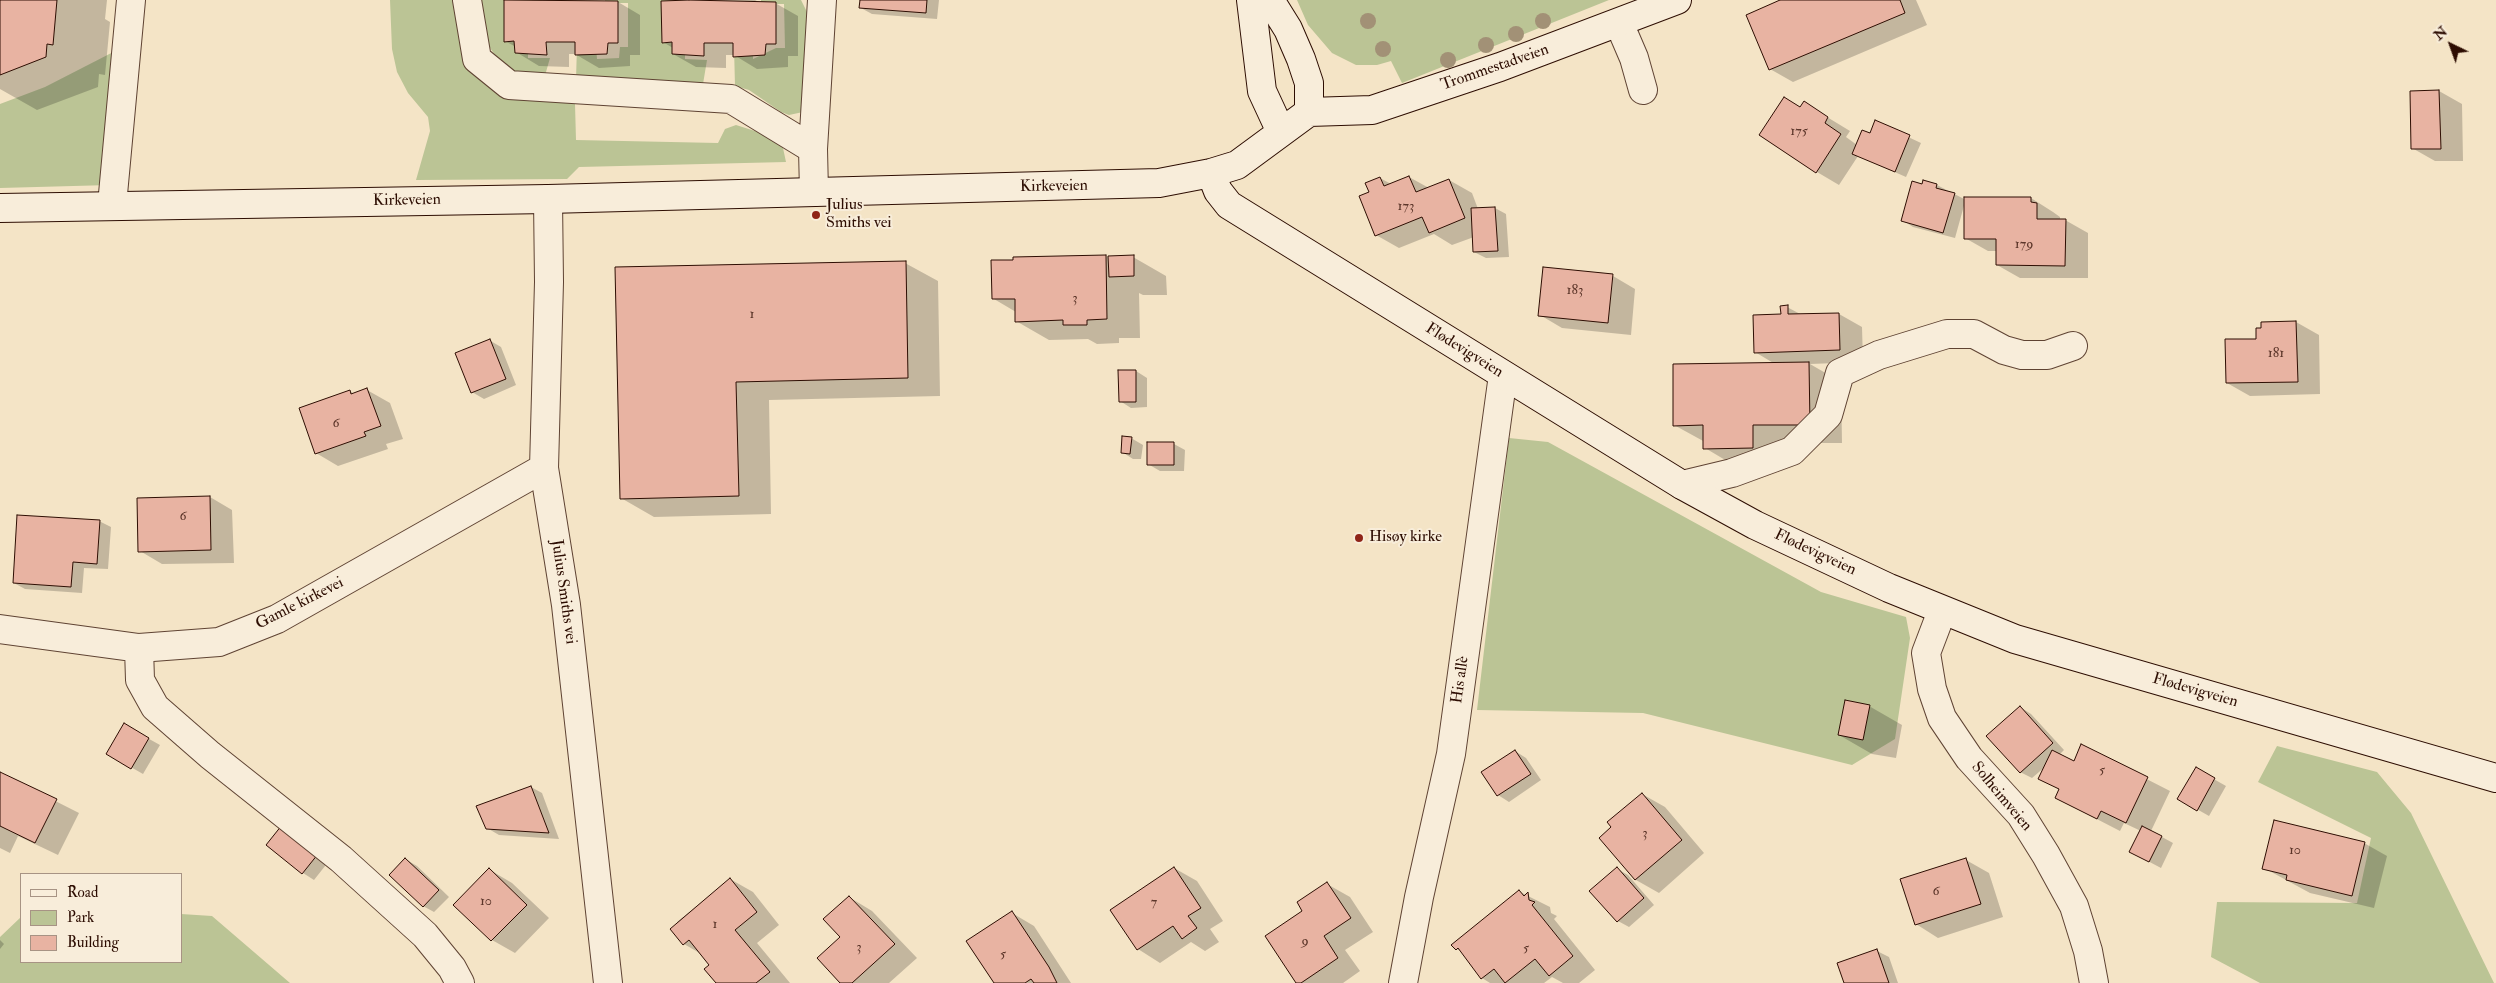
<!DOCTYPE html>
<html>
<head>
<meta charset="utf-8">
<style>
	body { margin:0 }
	#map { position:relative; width:2496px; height:983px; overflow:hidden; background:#f4e4c6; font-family:"IM FELL Double Pica",serif }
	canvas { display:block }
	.legend { position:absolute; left:20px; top:873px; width:162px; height:90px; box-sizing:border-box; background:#f8edda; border:1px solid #a79384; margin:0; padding:6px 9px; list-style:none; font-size:15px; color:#2d0d02 }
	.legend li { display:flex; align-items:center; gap:10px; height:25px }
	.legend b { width:25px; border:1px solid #a79384 }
	.north { position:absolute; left:2426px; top:20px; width:50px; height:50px; -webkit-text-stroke:4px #f8edda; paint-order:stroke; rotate:318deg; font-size:14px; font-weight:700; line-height:20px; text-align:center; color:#2d0d02 }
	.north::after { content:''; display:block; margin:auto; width:18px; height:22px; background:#2d0d02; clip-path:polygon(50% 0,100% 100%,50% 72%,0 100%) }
</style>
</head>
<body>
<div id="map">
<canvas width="2496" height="983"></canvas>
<ul class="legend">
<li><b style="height:6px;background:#f8edda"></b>Road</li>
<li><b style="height:14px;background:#bbc495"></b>Park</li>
<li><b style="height:14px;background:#e8b3a2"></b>Building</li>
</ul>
<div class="north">N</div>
</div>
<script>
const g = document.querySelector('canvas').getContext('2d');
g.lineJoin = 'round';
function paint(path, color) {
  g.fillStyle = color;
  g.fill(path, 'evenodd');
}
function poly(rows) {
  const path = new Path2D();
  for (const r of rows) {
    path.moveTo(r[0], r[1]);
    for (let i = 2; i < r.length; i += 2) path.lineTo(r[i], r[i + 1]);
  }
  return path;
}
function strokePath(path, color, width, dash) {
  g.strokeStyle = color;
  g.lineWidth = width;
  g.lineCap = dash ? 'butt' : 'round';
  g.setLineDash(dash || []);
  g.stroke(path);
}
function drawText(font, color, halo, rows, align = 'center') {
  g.font = font + ' "IM FELL Double Pica",serif';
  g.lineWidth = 4;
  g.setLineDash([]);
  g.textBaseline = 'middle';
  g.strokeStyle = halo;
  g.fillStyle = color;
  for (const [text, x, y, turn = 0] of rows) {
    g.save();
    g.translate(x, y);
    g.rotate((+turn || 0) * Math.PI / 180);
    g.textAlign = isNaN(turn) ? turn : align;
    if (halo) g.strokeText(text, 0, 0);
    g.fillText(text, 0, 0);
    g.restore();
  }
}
paint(poly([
	[390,0,458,0,466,49,575,104,576,140,718,143,725,129,736,125,774,137,783,148,786,162,579,167,567,179,416,180,430,131,428,117,408,93,397,72,392,49],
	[479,0,542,0,528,47,528,58,550,58,544,79,518,76,502,65,483,38],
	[605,0,693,0,694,5,671,5,672,48,685,47,685,59,707,60,703,84,576,80,577,45,596,45,597,59,619,58,620,47,628,47,628,3,605,3],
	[761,0,801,0,812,22,803,112,789,115,781,112,749,90,735,86,734,47,753,47,753,59,776,48,785,48,784,4,761,4],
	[1297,0,1609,0,1402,83,1391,61,1377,65,1356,65,1332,53,1308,25],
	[121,48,110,185,0,188,0,104,45,87],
	[1509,438,1548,442,1821,592,1906,617,1910,638,1895,739,1852,765,1643,713,1477,710],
	[2277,746,2377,772,2411,813,2494,983,2260,983,2211,957,2217,902,2357,903,2371,838,2258,782],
	[181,914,212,916,290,983,0,983,0,937,21,917,21,962,181,962]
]), '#bbc495');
paint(poly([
	[0,0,107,0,105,19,110,22,105,75,99,74,98,87,37,110,0,89],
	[532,0,618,2,640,15,640,55,630,55,630,66,599,68,575,54,569,54,569,67,539,66,516,52,516,47,505,41],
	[690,0,755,0,761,3,775,3,798,16,798,56,788,56,788,67,757,69,734,55,726,55,726,68,696,67,673,54,673,48,663,42],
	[861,0,939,0,937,19,872,14,861,8],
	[1783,0,1916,0,1927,25,1793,82,1770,69],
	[2439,91,2462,104,2463,161,2435,161,2412,148],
	[1804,103,1850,131,1846,137,1857,145,1871,135,1876,122,1921,143,1906,177,1858,156,1839,185,1817,172,1801,108],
	[1409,177,1429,188,1449,180,1472,193,1478,209,1495,208,1506,214,1509,257,1486,258,1474,252,1474,237,1452,245,1434,234,1399,248,1376,235,1371,192,1380,178,1391,184],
	[1924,181,1937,185,1966,200,2031,198,2053,212,2060,217,2060,220,2065,220,2088,233,2088,278,2020,278,1997,265,1997,251,1988,251,1965,238,1965,202,1955,238,1913,227,1902,220],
	[1106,256,1110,258,1133,257,1166,276,1167,295,1143,295,1139,293,1140,338,1119,338,1119,343,1097,344,1088,339,1049,340,1016,321,1016,312,994,299],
	[905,263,938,281,940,396,769,400,771,514,654,517,621,498,616,269],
	[1613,276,1635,289,1631,335,1562,328,1540,315],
	[1787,307,1802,315,1839,314,1862,327,1863,362,1810,364,1841,382,1842,443,1785,443,1737,467,1705,448,1705,442,1674,425,1775,364,1755,352],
	[2296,322,2319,335,2320,394,2250,396,2227,383,2257,340,2262,330,2262,323],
	[489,340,501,347,516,385,484,399,472,392],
	[1136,371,1147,378,1147,407,1131,408,1120,401],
	[367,390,390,403,403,439,386,444,388,449,338,466,316,453,350,391,354,394],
	[1131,438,1143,445,1141,459,1133,459,1122,452],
	[1174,444,1185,450,1184,471,1160,471,1148,464],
	[210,497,232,510,234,563,162,564,140,551],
	[99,521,111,527,108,569,84,568,82,593,25,589,14,583],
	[1869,706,1902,725,1896,758,1872,754,1839,735],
	[2020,707,2031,714,2064,750,2059,755,2074,763,2082,746,2170,791,2151,831,2173,843,2161,868,2142,858,2141,831,2124,823,2120,831,2056,798,2060,790,2040,779,2046,766,2032,778,2020,772],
	[124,725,160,745,143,774,108,754],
	[1515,751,1526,758,1541,780,1509,802,1498,795],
	[2196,769,2226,786,2209,816,2179,799],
	[0,773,79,813,58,855,18,836,10,853,0,848],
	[531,787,542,793,559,839,499,835,487,828],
	[1642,794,1665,807,1704,853,1659,893,1636,880,1600,838],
	[283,827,329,861,314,880,303,873],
	[2364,843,2387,856,2374,908,2310,893,2264,868],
	[405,859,417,866,449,897,434,912,423,906],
	[1966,860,1989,873,2003,917,1938,938,1916,924],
	[1174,868,1197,881,1223,921,1210,929,1219,942,1205,951,1191,942,1160,963,1138,949],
	[1617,869,1628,875,1654,905,1629,927,1618,921],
	[490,870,512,883,549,918,515,953,492,940,455,905],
	[730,879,753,892,779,925,757,943,790,983,717,983,711,965,703,955,684,944,677,922],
	[1327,884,1350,897,1373,932,1345,950,1360,971,1343,983,1298,983,1304,911],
	[1520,892,1550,907,1551,913,1557,916,1554,919,1595,970,1579,983,1563,983,1552,977,1544,983,1490,983,1482,978,1463,952,1457,949],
	[849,897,872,911,917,958,889,983,842,983],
	[1012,913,1034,926,1071,983,995,983],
	[0,940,4,944,0,949],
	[1877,951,1889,957,1898,983,1845,983]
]), '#0003');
const building = poly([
	[0,0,57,0,53,45,47,44,46,57,0,75,0,0],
	[504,0,618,1,618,43,608,43,607,54,575,55,575,42,546,42,547,55,515,53,514,41,504,42,504,0],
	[689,0,776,2,776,44,766,44,765,55,733,57,733,43,704,43,704,56,672,54,672,42,662,43,661,1,689,0],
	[860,0,927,0,926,13,859,8,860,0],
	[1780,0,1900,0,1905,13,1769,70,1746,15,1780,0],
	[2439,90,2441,149,2411,149,2410,91,2439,90],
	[1784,97,1800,107,1804,101,1828,117,1825,123,1841,134,1816,173,1759,135,1784,97],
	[1875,120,1910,135,1895,172,1852,154,1862,130,1870,133,1875,120],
	[1409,176,1416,192,1449,179,1465,218,1429,233,1422,217,1375,236,1359,196,1369,192,1365,183,1380,177,1384,186,1409,176],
	[1923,180,1937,184,1936,188,1955,193,1943,233,1901,221,1912,181,1922,184,1923,180],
	[1964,197,2031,197,2031,202,2037,203,2037,219,2066,219,2065,266,1996,265,1996,239,1964,239,1964,197],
	[1495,207,1498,251,1473,252,1471,208,1495,207],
	[1106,255,1107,319,1087,320,1087,325,1063,325,1063,320,1015,322,1015,299,992,299,991,260,1013,260,1013,257,1106,255],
	[1134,255,1134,276,1109,277,1108,256,1134,255],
	[906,261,908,378,736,382,739,496,620,499,615,267,906,261],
	[1543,267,1613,274,1608,323,1538,316,1543,267],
	[1788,305,1788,314,1839,313,1840,350,1754,353,1753,315,1781,314,1780,306,1788,305],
	[2296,321,2298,382,2226,383,2225,339,2256,339,2256,328,2261,328,2261,322,2296,321],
	[490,339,506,379,471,393,455,353,490,339],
	[1809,362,1810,425,1753,425,1753,448,1703,449,1703,425,1673,426,1673,364,1809,362],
	[1118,370,1136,370,1136,402,1119,402,1118,370],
	[367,388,381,426,364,432,366,436,315,454,299,408,350,390,351,394,367,388],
	[1122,436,1132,437,1130,454,1121,453,1122,436],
	[1147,442,1174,442,1174,465,1147,465,1147,442],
	[210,496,211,550,138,552,137,498,210,496],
	[17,515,100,520,97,564,73,562,71,587,13,583,17,515],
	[1845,700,1870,705,1863,740,1838,735,1845,700],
	[2020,706,2053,743,2020,773,1986,736,2020,706],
	[124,723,149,738,131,769,106,754,124,723],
	[2081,744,2148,777,2126,823,2101,811,2097,819,2055,798,2059,789,2038,779,2052,750,2074,761,2081,744],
	[1515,750,1531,774,1497,796,1481,772,1515,750],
	[2196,767,2215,778,2197,811,2177,799,2196,767],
	[0,772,57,799,35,843,0,826,0,772],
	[531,786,549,833,486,829,476,806,531,786],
	[1642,793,1682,840,1635,880,1599,838,1611,827,1607,822,1642,793],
	[2274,820,2365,842,2352,896,2286,880,2287,875,2262,869,2274,820],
	[282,825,318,854,302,874,266,845,282,825],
	[2142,826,2162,836,2149,862,2129,852,2142,826],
	[405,858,439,890,423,907,389,875,405,858],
	[1966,858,1981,904,1915,925,1900,879,1966,858],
	[1174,867,1201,908,1188,916,1197,928,1182,939,1173,926,1137,950,1110,910,1174,867],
	[1617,867,1644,898,1617,922,1589,891,1617,867],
	[489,868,527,905,491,941,453,905,489,868],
	[730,878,757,912,735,930,770,972,756,983,716,983,704,969,709,965,689,940,683,945,670,929,730,878],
	[1327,882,1351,918,1324,936,1338,958,1301,983,1296,983,1265,936,1302,911,1297,902,1327,882],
	[1519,890,1524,896,1528,892,1529,900,1535,902,1532,905,1573,956,1549,976,1535,959,1505,983,1494,969,1481,979,1458,948,1456,950,1451,945,1519,890],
	[849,896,895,944,852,983,840,983,817,958,840,937,823,919,849,896],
	[1012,911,1049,967,1057,983,1034,983,1031,979,1025,983,994,983,966,941,1012,911],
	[1877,949,1889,983,1844,983,1837,963,1877,949]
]);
paint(building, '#e8b3a2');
strokePath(building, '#2d0d02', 1);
const minor = poly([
	[467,0,477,59,509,85,731,99,813,149],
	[1619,23,1634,58,1643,90],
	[814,192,813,149,822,0],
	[548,199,549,282,544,468,566,605,608,983],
	[112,205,131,0],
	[1682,485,1732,473,1792,451,1828,415,1840,373,1879,355,1947,334,1974,334,2004,350,2022,355,2047,355,2073,346],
	[1942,611,1926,653,1932,689,1942,718,1969,758,2021,815,2046,855,2074,906,2088,951,2094,983],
	[0,629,139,648,219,642,277,619,544,468],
	[139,648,140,680,155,707,210,755,341,859,425,935,452,968,460,983],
	[1403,983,1419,897,1451,754,1503,375]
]);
const secondary = poly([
	[1251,0,1262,91,1281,132],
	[1270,0,1288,29,1301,59,1309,83,1309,112],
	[1309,112,1372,110,1500,67,1677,0],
	[1211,173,1218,191,1229,205,1682,485,1755,525,1889,588,2015,639,2496,778],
	[0,208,548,199,1159,183,1211,173,1237,165,1309,112]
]);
strokePath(minor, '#5f4333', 30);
strokePath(secondary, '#2d0d02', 30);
strokePath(minor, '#f8edda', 28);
strokePath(secondary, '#f8edda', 28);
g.fillStyle = '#a29176';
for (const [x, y] of [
	[1368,21],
	[1543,21],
	[1516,34],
	[1486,45],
	[1383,49],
	[1448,60]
]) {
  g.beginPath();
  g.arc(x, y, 8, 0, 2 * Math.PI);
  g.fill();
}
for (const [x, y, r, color] of [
	[816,215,5,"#8f2418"],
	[1359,538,5,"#8f2418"]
]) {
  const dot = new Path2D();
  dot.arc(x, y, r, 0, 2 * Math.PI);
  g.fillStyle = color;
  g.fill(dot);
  strokePath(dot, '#f8edda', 2);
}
drawText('14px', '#5c362a', null, [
	["175",1799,132],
	["173",1406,207],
	["179",2024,245],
	["183",1575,291],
	["3",1075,299],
	["1",752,315],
	["181",2276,354],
	["6",336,424],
	["6",183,517],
	["5",2102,771],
	["3",1645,834],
	["10",2295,851],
	["6",1936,892],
	["10",486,902],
	["7",1154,903],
	["1",715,925],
	["9",1305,942],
	["3",859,948],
	["5",1526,949],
	["5",1003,955]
]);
drawText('16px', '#2d0d02', '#f8edda', [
	["Trommestadveien",1495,68,-19],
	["Kirkeveien",1054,187,-1],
	["Kirkeveien",407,201,-1],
	["Flødevigveien",1464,351,32],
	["Flødevigveien",1815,553,25],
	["Julius Smiths vei",563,592,82],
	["Gamle kirkevei",300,604,-27],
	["His allè",1461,680,-82],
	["Flødevigveien",2195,691,16],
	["Solheimveien",2001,797,50]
]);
drawText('16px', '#2d0d02', '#f8edda', [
	["Julius",826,206],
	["Smiths vei",826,224],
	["Hisøy kirke",1369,538]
], 'left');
</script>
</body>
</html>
